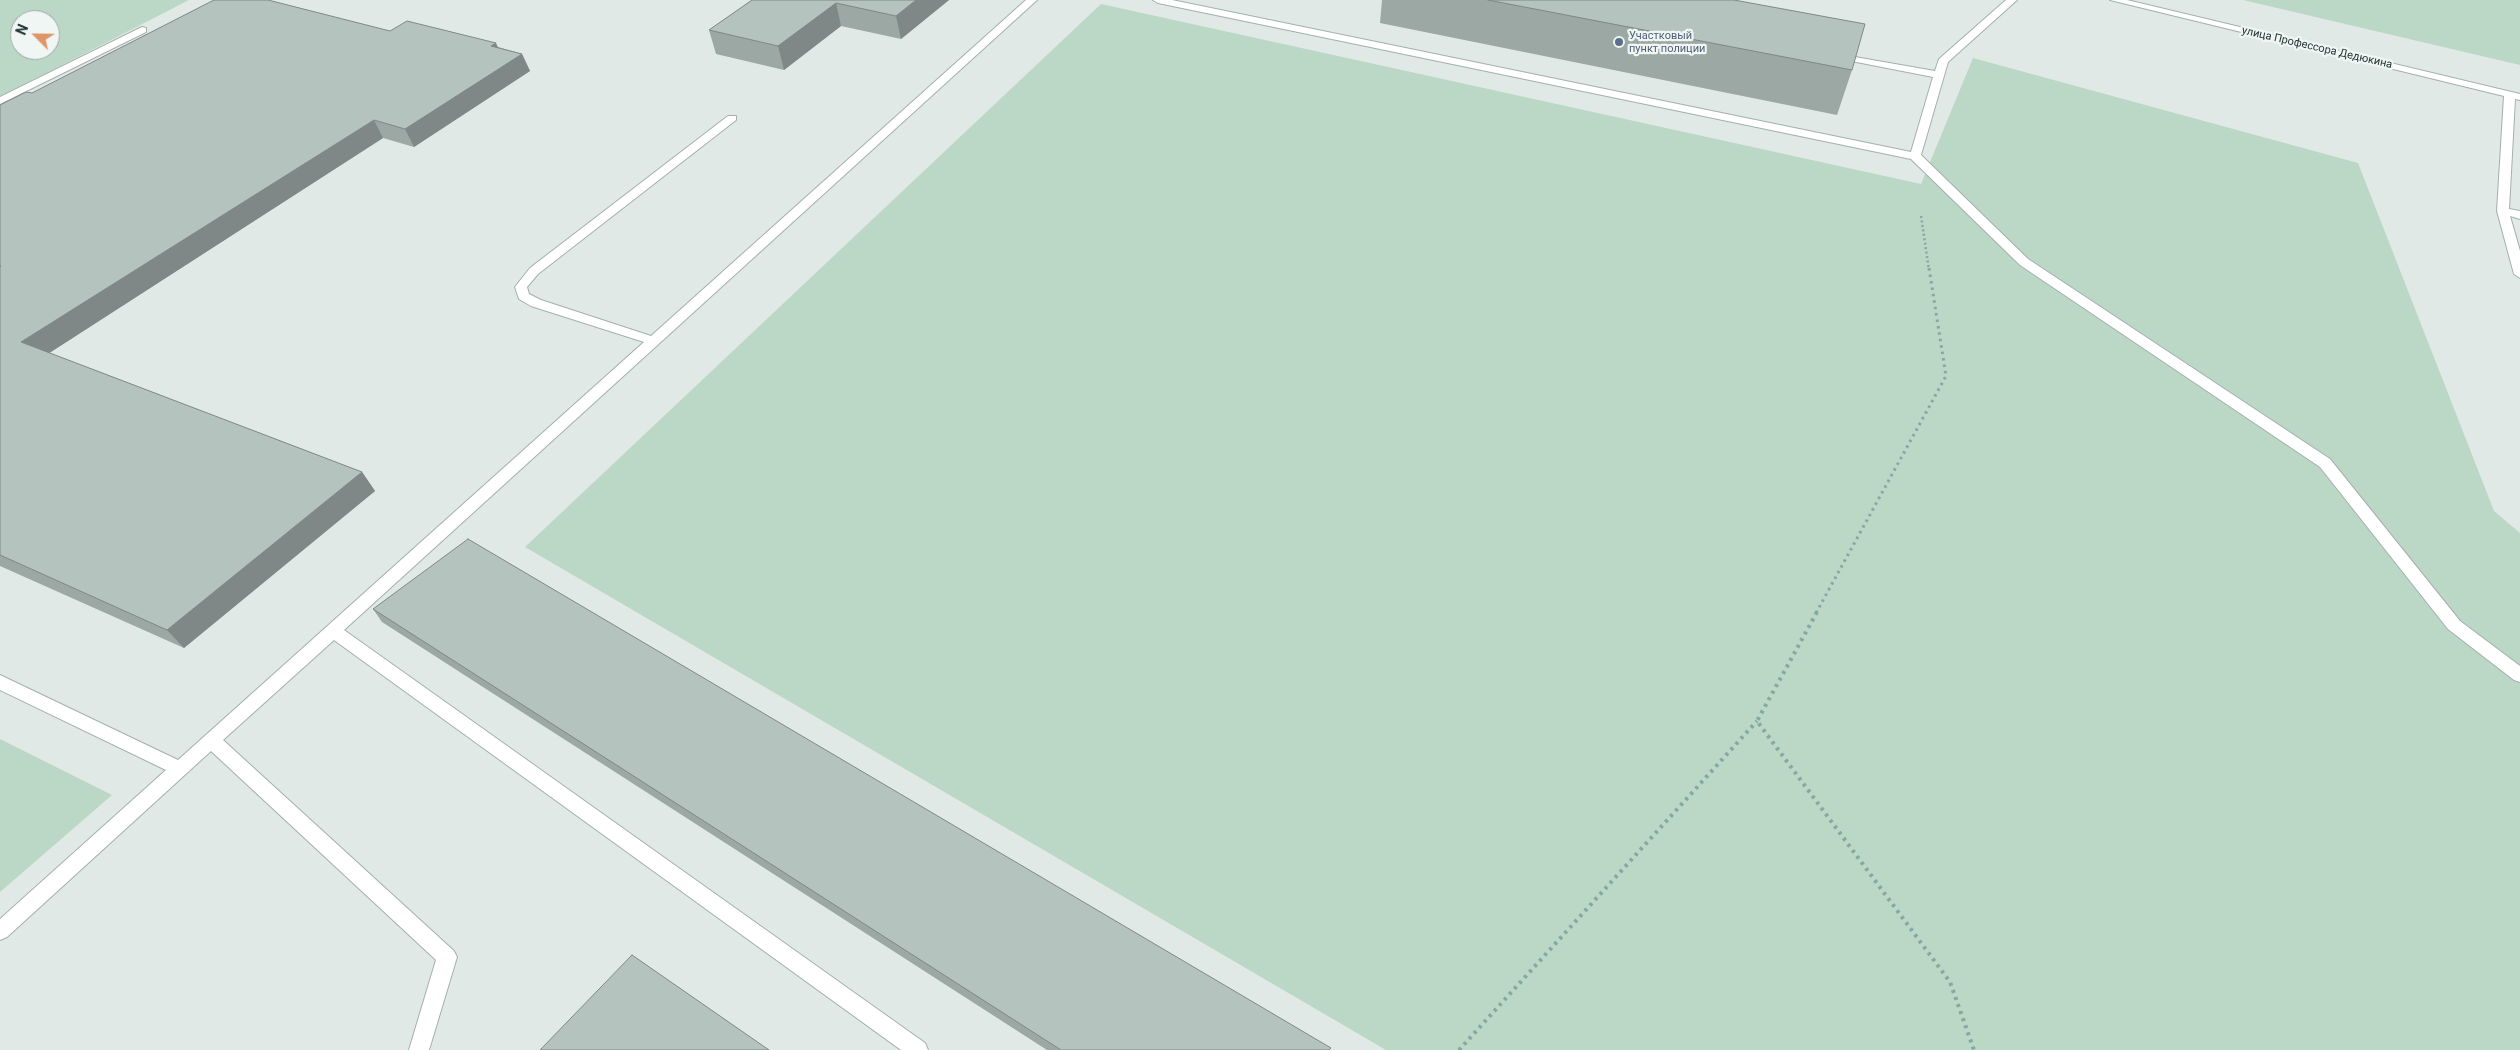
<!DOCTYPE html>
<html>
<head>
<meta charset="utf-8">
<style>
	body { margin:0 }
	#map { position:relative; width:2520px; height:1050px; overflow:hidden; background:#e0e9e6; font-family:Roboto,sans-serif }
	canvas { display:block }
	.north { position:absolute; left:10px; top:10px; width:50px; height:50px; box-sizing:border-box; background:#eff6f3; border:1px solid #9da9a7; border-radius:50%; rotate:293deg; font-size:14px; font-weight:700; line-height:20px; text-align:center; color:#233634 }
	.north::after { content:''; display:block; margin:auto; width:18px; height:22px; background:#e09566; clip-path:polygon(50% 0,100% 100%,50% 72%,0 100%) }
</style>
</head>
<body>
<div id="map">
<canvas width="2520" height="1050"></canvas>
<div class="north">N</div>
</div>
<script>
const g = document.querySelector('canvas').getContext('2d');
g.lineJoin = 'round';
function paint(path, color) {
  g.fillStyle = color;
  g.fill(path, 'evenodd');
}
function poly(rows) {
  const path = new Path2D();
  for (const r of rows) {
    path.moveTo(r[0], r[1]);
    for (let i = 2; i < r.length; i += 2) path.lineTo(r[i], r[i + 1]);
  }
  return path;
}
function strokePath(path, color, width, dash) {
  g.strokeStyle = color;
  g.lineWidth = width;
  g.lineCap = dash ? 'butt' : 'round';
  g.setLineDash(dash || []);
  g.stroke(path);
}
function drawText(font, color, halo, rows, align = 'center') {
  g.font = font + ' Roboto,sans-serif';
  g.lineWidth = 4.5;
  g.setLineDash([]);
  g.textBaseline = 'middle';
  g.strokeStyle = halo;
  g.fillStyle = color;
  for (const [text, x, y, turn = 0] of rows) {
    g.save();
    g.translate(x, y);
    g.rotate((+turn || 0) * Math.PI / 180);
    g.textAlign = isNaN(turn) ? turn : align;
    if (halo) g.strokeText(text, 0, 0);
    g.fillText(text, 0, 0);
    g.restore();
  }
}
paint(poly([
	[0,0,189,0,0,97],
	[20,20,50,20,50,50,20,50],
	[2243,0,2520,0,2520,65],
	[1101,4,1921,184,1973,58,2358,163,2494,511,2520,533,2520,1050,1386,1050,525,547],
	[0,739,112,795,0,892]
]), '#bbd7c6');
const minor = poly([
	[1026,0,1037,0,344,630,925,1043,928,1050,901,1050,334,640,223,740,454,951,457,957,429,1050,409,1050,436,960,211,751,7,937,0,940,0,919,166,770,0,690,0,675,178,760,644,342,531,306,519,299,515,287,530,268,728,116,736,116,736,120,538,274,527,287,529,294,541,300,651,336,1026,0],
	[1153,0,1172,0,1911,152,1933,77,1836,58,1832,57,1832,53,1935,71,1939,59,2006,0,2017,0,1948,62,1921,155,2028,259,2330,459,2460,621,2520,666,2520,682,2514,680,2448,629,2320,467,2020,265,1911,159,1158,3,1153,0],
	[2110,0,2127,0,2520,94,2520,100,2515,99,2509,209,2520,211,2520,219,2510,216,2520,251,2520,278,2514,274,2497,211,2504,96,2110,0],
	[142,27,146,28,146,32,0,104,0,97,142,27]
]);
strokePath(minor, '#a4b0ad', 2);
strokePath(poly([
	[1921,216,1929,270]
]), '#84a8a2', 2.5, [2, 2.5]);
strokePath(poly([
	[1816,613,1946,376,1929,268]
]), '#84a8a2', 3, [2.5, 4]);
strokePath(poly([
	[1817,612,1757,721,1950,982,1974,1050],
	[1459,1050,1757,721]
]), '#84a8a2', 4, [3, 4.5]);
paint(minor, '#fff');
paint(poly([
	[752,0,949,0,901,39,841,26,784,70,716,54,709,30],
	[1382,0,1734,0,1852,70,1837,115,1380,23],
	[390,31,498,47,522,54,530,71,414,147,383,138,49,353,362,472,375,491,184,648,0,566,0,105,32,93],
	[373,609,1330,1050,1047,1050,382,622]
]), '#9ca8a4');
paint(poly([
	[916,0,949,0,901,39,896,16],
	[836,3,841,26,784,70,778,46],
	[496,43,504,60,491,46],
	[522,54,530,71,414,147,405,129],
	[374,120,383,138,37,361,21,342],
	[362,472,375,491,184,648,167,630]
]), '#7f8886');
const building = poly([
	[214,0,268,0,390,31,407,21,496,43,491,46,522,54,405,129,374,120,21,342,362,472,167,630,0,555,0,266,1,266,0,265,0,105,26,92,32,93,214,0],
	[752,0,916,0,896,16,836,3,778,46,709,30,752,0],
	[1488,0,1734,0,1865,24,1852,70,1488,0],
	[468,539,1331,1048,1329,1050,1061,1050,373,609,468,539],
	[632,955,769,1050,540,1050,632,955]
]);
paint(building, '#b5c3bf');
strokePath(building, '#7f8886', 1);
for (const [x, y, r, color] of [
	[1619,42,5,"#5c6f8a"]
]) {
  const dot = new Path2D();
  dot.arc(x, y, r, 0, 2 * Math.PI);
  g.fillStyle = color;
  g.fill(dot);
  strokePath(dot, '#eff6f3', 2);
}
drawText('11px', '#4e5e75', '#eff6f3', [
	["Участковый",1629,36],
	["пункт полиции",1629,49]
], 'left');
drawText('11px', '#233634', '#eff6f3', [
	["улица Профессора Дедюкина",2317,48,13]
]);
</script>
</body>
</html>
